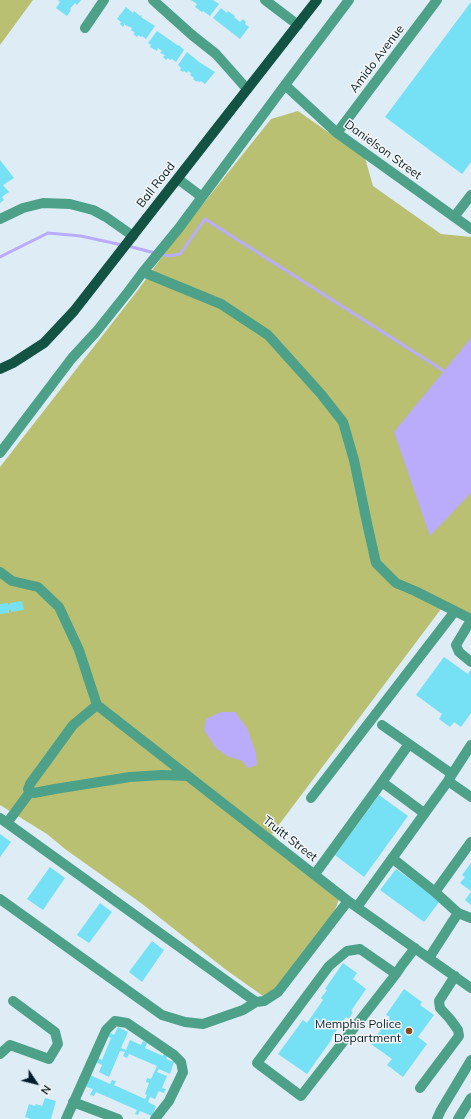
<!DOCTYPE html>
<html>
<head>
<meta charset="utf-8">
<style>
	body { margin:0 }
	#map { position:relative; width:471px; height:1119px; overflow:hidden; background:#ddecf5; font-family:Mulish,sans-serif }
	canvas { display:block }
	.north { position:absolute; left:16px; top:1063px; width:40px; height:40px; -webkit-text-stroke:3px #f7f7f7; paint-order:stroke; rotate:125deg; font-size:11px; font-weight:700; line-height:16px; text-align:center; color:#031e2b }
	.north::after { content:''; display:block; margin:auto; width:14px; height:18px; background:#031e2b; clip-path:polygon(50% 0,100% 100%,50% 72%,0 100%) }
</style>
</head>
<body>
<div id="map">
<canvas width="471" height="1119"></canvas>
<div class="north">N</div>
</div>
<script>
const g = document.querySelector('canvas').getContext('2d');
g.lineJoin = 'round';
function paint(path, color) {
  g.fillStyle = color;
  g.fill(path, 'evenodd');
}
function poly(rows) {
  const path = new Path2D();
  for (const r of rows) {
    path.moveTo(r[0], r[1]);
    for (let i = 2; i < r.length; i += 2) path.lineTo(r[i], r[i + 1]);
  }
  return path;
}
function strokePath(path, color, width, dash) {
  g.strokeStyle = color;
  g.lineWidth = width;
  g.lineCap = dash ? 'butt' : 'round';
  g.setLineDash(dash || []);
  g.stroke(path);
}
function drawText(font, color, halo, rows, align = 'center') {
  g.font = font + ' Mulish,sans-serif';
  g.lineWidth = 3;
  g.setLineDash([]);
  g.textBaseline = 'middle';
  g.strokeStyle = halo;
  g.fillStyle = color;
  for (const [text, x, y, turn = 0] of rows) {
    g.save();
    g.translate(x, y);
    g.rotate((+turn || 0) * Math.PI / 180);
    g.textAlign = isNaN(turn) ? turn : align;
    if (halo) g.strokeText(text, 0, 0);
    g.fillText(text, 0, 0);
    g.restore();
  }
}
paint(poly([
	[0,0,33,0,0,45],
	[298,111,365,158,373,186,441,234,471,237,471,619,441,609,272,834,339,899,334,913,276,988,263,996,225,969,141,903,65,849,47,834,0,805,0,467,138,290,175,239,271,119]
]), '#bac071');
paint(poly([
	[471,338,471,493,430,536,394,432],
	[221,712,235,712,247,728,256,753,257,765,248,768,242,761,227,756,216,748,204,730,206,719]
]), '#baabfb');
strokePath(poly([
	[128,246,155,253],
	[161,254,169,256,180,254,205,219,444,371],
	[0,257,48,233,81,236,122,245]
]), '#baabfb', 3);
paint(poly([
	[58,0,81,0,77,5,75,3,70,9,71,10,67,16,56,8,60,2],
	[191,0,213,0,219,4,210,16,203,11,202,12,195,7,197,4],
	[471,2,471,162,462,174,385,117],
	[126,7,133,13,134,11,140,16,141,15,142,16,141,17,155,26,146,39,142,36,141,37,138,35,137,37,133,34,135,33,131,30,132,28,125,25,125,23,123,27,120,24,121,22,117,19],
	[221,8,227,13,228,11,235,16,234,17,240,22,243,19,246,22,245,24,249,27,240,39,213,18],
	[157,31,177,45,180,46,184,50,176,62,172,59,170,60,168,58,166,60,163,57,165,55,160,53,162,51,158,48,157,51,150,47,151,45,148,43],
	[187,52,199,62,215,72,205,84,201,81,200,82,197,81,197,82,193,79,194,78,190,75,191,73,188,71,187,73,184,71,183,72,180,70,181,68,178,65],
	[0,160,14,178,3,185,9,192,2,197,4,200,0,203],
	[22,601,24,610,11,612,11,610,9,610,9,613,0,614,0,604,8,603,8,605,10,604,10,603],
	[444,657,468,674,471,669,471,713,461,727,454,722,450,727,439,719,442,714,416,695],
	[379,795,408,816,364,877,335,855],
	[0,834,11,842,0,857],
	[471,863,471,891,460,883,465,877,462,875],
	[50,867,65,878,43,910,27,899],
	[396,869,440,901,424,922,380,890],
	[471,892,471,905,465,900],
	[100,903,112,912,89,943,77,935],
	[152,941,164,950,142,982,129,972],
	[343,963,357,973,353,979,366,989,351,1011,353,1012,349,1019,346,1017,331,1038,332,1039,307,1074,278,1054,303,1020,307,1023,323,1000,321,998,327,990,325,989],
	[404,989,422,1002,420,1005,434,1015,418,1037,427,1044,403,1077,387,1065,392,1059,371,1044,390,1017,386,1015],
	[118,1027,128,1032,121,1048,126,1050,130,1040,141,1045,143,1041,147,1043,145,1048,163,1056,164,1052,169,1054,166,1059,174,1062,170,1074,159,1069,157,1072,167,1076,162,1088,166,1089,164,1093,159,1091,155,1099,150,1097,148,1102,156,1106,152,1116,140,1111,138,1115,135,1114,137,1110,96,1092,94,1096,90,1095,93,1089,85,1086,90,1075,110,1084,112,1080,116,1081,114,1085,145,1099,147,1095,145,1094,149,1083,146,1082,147,1078,151,1079,157,1066,129,1054,127,1058,123,1056,125,1052,120,1051,109,1077,99,1072,102,1065,96,1062,98,1058,102,1060,111,1038,107,1036,109,1032,114,1035],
	[45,1098,56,1101,51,1119,31,1119,25,1117,29,1104,35,1106,36,1104,42,1106]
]), '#76e0f5');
strokePath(poly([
	[153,0,192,35,216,54,247,89],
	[265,0,298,25],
	[85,28,104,0],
	[285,85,337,133,471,229],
	[337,133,437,0],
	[178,179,202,197],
	[454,217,471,195],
	[0,219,23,208,43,203,70,204,93,210,106,217,133,236],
	[143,272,179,228,285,85,349,0],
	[0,453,72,358,96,332,128,292,143,272,221,304,268,335,321,394,343,422,354,460,367,523,376,563,396,583,415,591,471,619],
	[0,572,12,581,38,587,59,607,79,650,97,705],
	[471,620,456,645,459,652,471,662],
	[97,705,348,901,471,988],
	[97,705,73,725,30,784,28,789,30,792,34,793,55,789,130,777,162,775,188,776],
	[382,725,452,774],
	[449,779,471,745],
	[382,782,409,744],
	[311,798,455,611],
	[0,818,256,1002],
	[7,823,30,792],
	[392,858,435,892,458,913],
	[315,874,382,782,424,813],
	[435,892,471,842],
	[0,899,162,1015,185,1022,203,1024,243,1010,256,1002,264,1001,278,992,348,901],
	[357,907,448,781,471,797],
	[429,958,458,913,471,918],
	[396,974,360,949,347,951,329,966,257,1063,301,1096,396,974,402,965,415,948],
	[0,1054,10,1045,49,1059,58,1044,55,1032,13,1001],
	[420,1088,459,1036,458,1030,450,1019,440,1008,439,1001,455,976],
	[73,1102,118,1119],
	[66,1119,106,1030,115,1021,127,1023,174,1055,181,1062,183,1072,169,1101,155,1119],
	[437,1119,441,1110,471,1060],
	[458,1119,471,1098]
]), '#4da189', 10);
strokePath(poly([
	[0,369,13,363,44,343,74,311,317,0]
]), '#135343', 10);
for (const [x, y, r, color] of [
	[409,1031,4,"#8b4818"]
]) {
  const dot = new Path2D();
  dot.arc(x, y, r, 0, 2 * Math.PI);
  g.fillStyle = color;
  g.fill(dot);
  strokePath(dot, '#f7f7f7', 1.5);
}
drawText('12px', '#031e2b', '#f7f7f7', [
	["Amido Avenue",377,59,-53],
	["Danielson Street",383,150,36],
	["Ball Road",156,185,-52],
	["Truitt Street",290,839,38]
]);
drawText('12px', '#031e2b', '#f7f7f7', [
	["Memphis Police",401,1024],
	["Department",401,1038]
], 'right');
</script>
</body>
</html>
